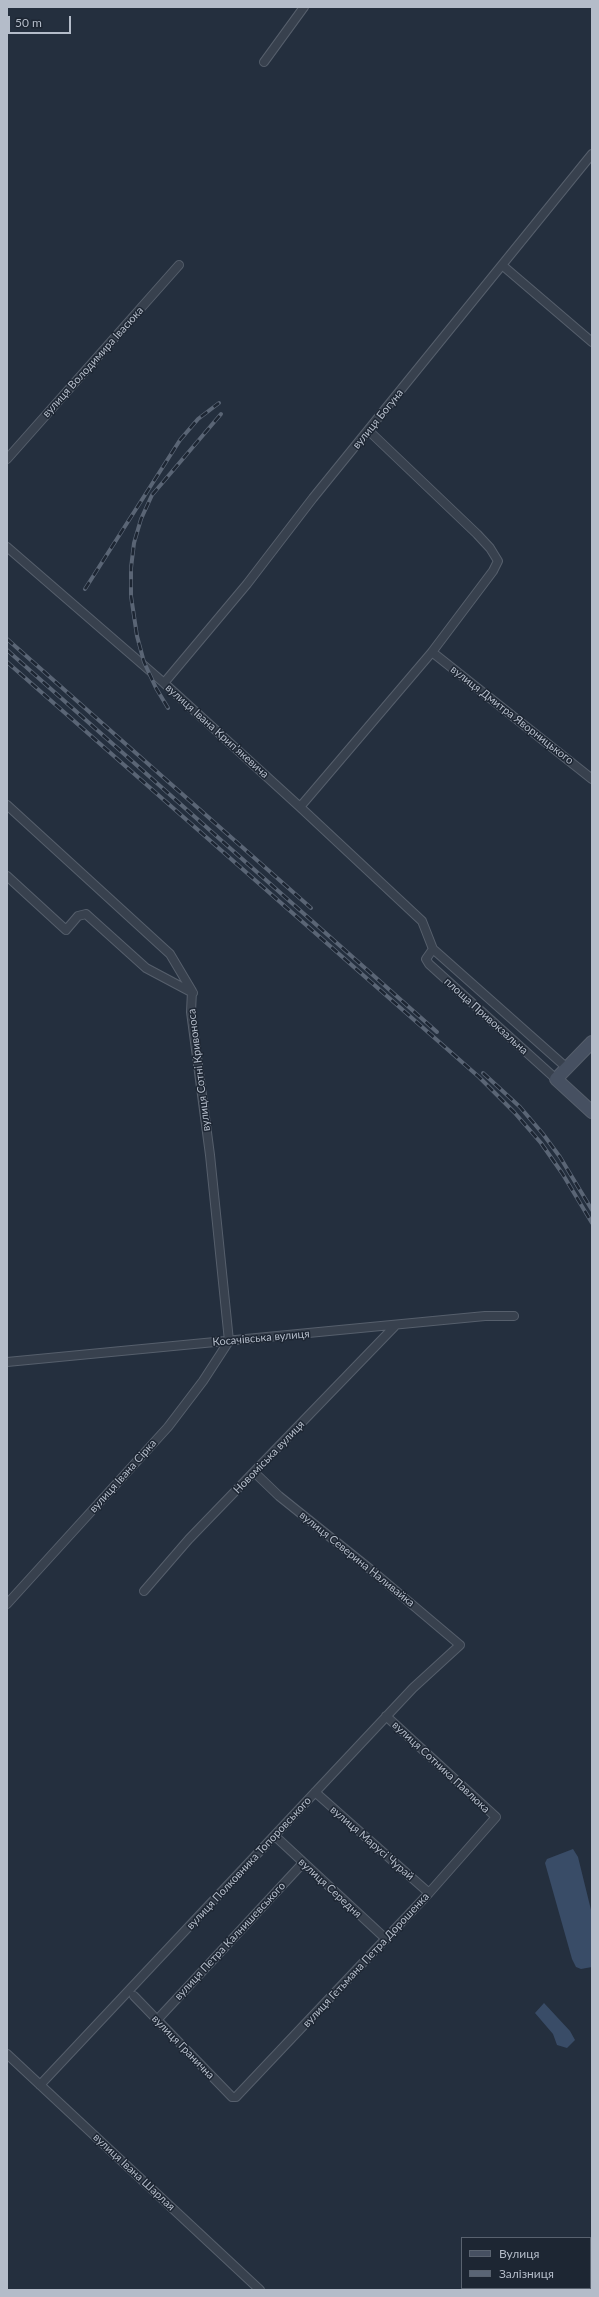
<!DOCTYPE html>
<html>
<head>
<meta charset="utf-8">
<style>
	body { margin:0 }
	#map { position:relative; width:599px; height:2297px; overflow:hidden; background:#242f3e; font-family:Lato,sans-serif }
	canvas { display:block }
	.frame { position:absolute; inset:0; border:8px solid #b4bcc9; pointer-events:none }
	.legend { position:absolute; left:461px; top:2237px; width:130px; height:52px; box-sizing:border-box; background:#1d2633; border:1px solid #59626f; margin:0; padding:5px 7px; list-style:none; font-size:12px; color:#b4bcc9 }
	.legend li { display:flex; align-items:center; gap:8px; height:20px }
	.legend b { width:20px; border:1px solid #59626f }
	.scale { position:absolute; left:8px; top:16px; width:63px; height:18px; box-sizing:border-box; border:2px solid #b4bcc9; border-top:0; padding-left:5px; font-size:12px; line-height:14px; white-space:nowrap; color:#b4bcc9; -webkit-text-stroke:3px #1d2633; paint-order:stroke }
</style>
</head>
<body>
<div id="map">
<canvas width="599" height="2297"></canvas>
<div class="frame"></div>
<ul class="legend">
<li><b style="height:5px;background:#465061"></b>Вулиця</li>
<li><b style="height:5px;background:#5a6575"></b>Залізниця</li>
</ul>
<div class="scale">50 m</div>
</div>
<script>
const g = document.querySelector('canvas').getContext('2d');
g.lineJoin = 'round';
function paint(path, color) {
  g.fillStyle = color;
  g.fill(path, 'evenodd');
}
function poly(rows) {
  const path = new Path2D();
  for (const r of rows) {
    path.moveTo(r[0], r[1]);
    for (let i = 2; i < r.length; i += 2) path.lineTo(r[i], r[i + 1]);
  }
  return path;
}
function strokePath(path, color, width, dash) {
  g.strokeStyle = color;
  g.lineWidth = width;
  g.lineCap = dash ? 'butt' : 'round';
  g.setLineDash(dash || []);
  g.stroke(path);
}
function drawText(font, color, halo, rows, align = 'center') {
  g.font = font + ' Lato,sans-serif';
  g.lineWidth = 3;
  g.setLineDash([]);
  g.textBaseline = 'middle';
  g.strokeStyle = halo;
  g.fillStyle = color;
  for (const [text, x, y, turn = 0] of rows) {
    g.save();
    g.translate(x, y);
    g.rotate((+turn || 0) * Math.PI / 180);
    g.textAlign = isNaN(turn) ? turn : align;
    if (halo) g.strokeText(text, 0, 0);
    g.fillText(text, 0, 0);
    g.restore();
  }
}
paint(poly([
	[573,1849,578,1857,592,1914,592,1967,581,1969,576,1967,572,1959,545,1863,547,1859],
	[544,2003,570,2031,575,2040,567,2048,557,2045,553,2034,535,2013]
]), '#394c67');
const street = poly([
	[264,62,304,7],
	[502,265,592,342],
	[7,459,179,265],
	[7,547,164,683,300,807,422,921,433,949,567,1068],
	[432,652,592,779],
	[164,683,247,584,313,498,592,154],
	[7,805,170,954,192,991,191,1012,210,1155,229,1341],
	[300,807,432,652,493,571,498,561,490,548,477,534,369,431],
	[7,876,66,930,78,916,86,914,146,968,193,993],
	[433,949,426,959,429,964,556,1079],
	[7,1362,485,1316,514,1316],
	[144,1591,189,1539,395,1326],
	[7,1604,168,1427,203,1381,229,1341],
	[315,1792,429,1893],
	[275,1836,386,1939],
	[134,1996,232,2097,236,2097,429,1893,496,1817,386,1716],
	[157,2020,303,1863],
	[7,2054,260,2290],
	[40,2085,413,1688,460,1645,370,1569,279,1496,254,1472]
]);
const secondary = poly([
	[592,1042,556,1079,592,1112]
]);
strokePath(street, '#565f6c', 10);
strokePath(secondary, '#565f6c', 14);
strokePath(street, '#38414e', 8);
strokePath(secondary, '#465061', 12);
const rail = poly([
	[85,589,180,440,198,419,219,403],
	[7,639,311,908],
	[7,650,437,1032],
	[7,662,479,1077,514,1112,541,1143,562,1173,592,1223],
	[168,708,156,688,144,662,137,636,131,596,131,568,134,543,141,519,152,495,221,414],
	[483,1073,520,1107,543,1134,560,1157,592,1210]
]);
strokePath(rail, '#5a6575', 4);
strokePath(rail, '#1d2633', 2.5, [8]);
drawText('11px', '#b4bcc9', '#1d2633', [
	["вулиця Володимира Івасюка",93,362,-48],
	["вулиця Богуна",378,419,-51],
	["вулиця Дмитра Яворницького",512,715,38],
	["вулиця Івана Крипʼякевича",217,731,42],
	["площа Привокзальна",486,1016,42],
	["вулиця Сотні Кривоноса",199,1070,-97],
	["Косачівська вулиця",261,1338,-5],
	["Новоміська вулиця",269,1457,-46],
	["вулиця Івана Сірка",123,1476,-48],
	["вулиця Северина Наливайка",357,1559,39],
	["вулиця Сотника Павлюка",441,1767,43],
	["вулиця Марусі Чурай",372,1843,41],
	["вулиця Полковника Топоровського",249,1863,-47],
	["вулиця Середня",330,1888,43],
	["вулиця Петра Калнишевського",230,1941,-47],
	["вулиця Гетьмана Петра Дорошенка",366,1960,-47],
	["вулиця Гранична",183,2047,46],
	["вулиця Івана Шарлая",134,2172,43]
]);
</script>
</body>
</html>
